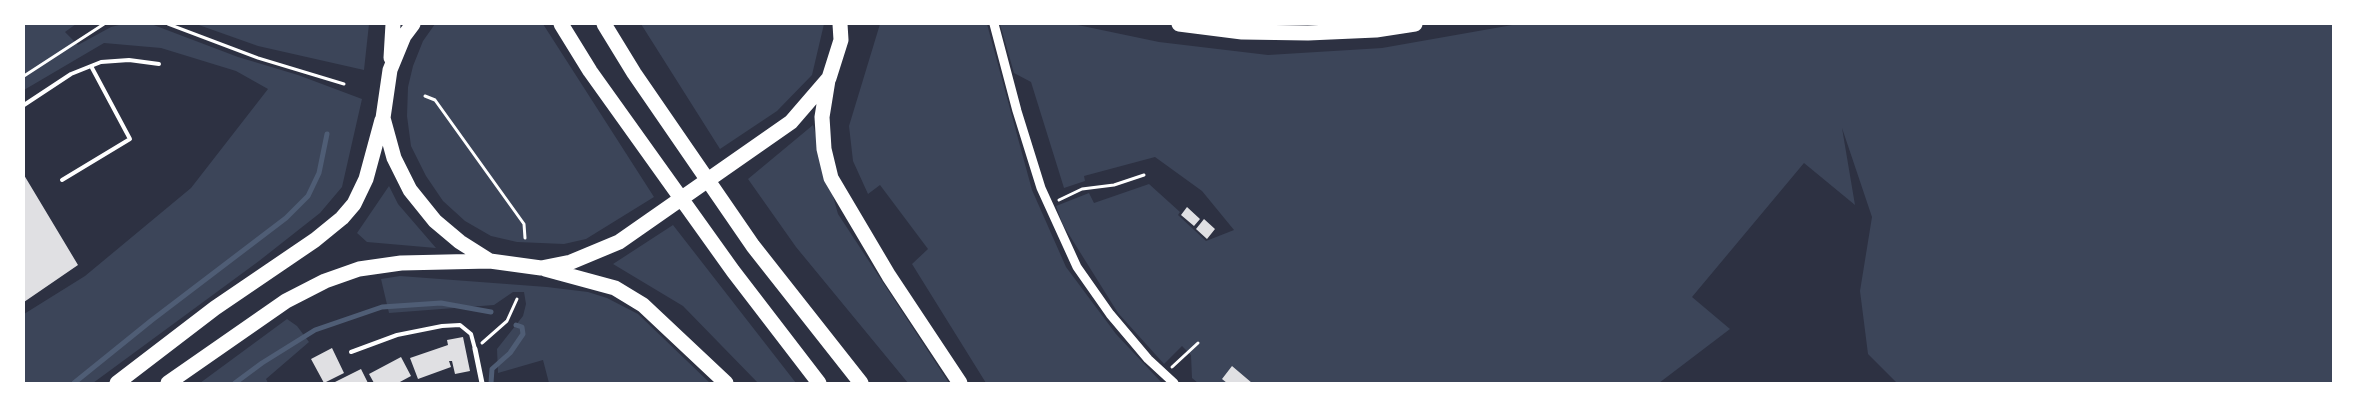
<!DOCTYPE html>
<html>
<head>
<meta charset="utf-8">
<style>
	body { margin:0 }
	#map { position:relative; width:2357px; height:407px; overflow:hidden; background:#2d3142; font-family:"Fira Sans Condensed",sans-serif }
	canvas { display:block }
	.frame { position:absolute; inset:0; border:25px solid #fff; pointer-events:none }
</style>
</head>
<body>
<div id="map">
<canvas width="2357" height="407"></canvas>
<div class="frame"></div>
</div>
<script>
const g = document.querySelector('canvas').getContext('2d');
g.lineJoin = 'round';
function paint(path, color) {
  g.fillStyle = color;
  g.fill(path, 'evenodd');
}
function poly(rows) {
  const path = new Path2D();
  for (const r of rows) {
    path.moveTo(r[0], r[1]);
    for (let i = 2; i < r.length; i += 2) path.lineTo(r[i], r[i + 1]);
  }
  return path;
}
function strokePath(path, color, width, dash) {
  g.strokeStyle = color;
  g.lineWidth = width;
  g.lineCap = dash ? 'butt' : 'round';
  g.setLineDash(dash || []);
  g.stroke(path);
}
paint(poly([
	[24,24,76,24,65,32,78,45,111,27,123,24,151,24,238,57,298,75,362,99,342,187,320,213,259,261,93,383,24,383,24,314,85,276,191,188,268,89,236,71,161,48,104,43,24,90],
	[196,24,369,24,364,70,258,46],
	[435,24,543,24,654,197,586,239,564,244,517,242,491,236,465,221,443,201,426,176,411,146,407,116,408,87,413,66,423,41],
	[641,24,824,24,812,75,777,111,720,149],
	[880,24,987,24,1032,190,1066,267,1116,334,1162,383,986,383,912,264,928,249,880,185,868,194,853,161,849,126],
	[1000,24,1073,24,1159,42,1268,55,1382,48,1518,24,2333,24,2333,383,1897,383,1868,354,1860,291,1872,217,1842,128,1855,205,1804,163,1692,297,1730,329,1659,383,1198,383,1192,378,1191,355,1182,346,1164,364,1118,313,1063,225,1056,206,1089,193,1094,203,1149,184,1180,212,1178,215,1206,241,1234,230,1202,191,1155,157,1084,176,1085,181,1064,188,1031,82,1014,73],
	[813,125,838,214,949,383,908,383,796,247,748,179],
	[389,186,398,204,436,248,367,242,357,233],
	[673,225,796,383,758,383,683,306,613,264],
	[400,276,547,287,588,292,607,298,638,314,710,383,549,383,543,360,498,373,497,349,523,316,526,304,524,292,513,292,494,305,389,313,381,279],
	[287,319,297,326,309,342,266,379,268,383,200,383]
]), '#3c4559');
strokePath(poly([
	[74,383,152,320,286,218,308,196,319,173,327,134],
	[235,383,262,363,315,330,382,307,441,303,491,312],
	[491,383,492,369,510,353,523,334,522,327,516,325]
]), '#4f5d75', 5);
paint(poly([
	[24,175,78,265,24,302],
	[1187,207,1200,219,1194,226,1181,215],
	[1204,219,1215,229,1207,239,1196,229],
	[463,337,470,371,455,374,452,361,449,361,451,367,418,379,410,358,448,345,447,340],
	[332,348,344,373,324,383,311,359],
	[401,357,411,376,398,383,374,383,369,374],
	[1232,366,1252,383,1227,383,1222,379],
	[361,369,368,383,333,383]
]), '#e0e0e3');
strokePath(poly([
	[168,24,258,58,344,84],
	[24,76,104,24],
	[425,96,435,100,524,224,525,238],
	[1059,200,1082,189,1114,185,1144,175],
	[482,343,507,321,517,299],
	[1172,367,1198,343]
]), '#fff', 3);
strokePath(poly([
	[24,105,71,74,101,62,129,60,159,64],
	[62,180,130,139,91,66],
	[351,352,397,335,442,326,460,325,471,334,475,349]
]), '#fff', 4);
strokePath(poly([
	[475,349,482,383]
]), '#fff', 5);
strokePath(poly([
	[994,24,1017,111,1041,188,1077,267,1110,314,1148,359,1174,383]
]), '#fff', 9);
strokePath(poly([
	[413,24,404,36,390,70,383,118,394,158,410,190,435,221,460,242,490,261,541,268,571,262,619,242,791,122,829,78,841,40,840,24],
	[561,24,590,71,733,271,819,383],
	[604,24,634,73,753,246,861,383],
	[1179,24,1242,32,1308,33,1376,30,1415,24],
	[391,58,393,24],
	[828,80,822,117,824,149,831,178,889,276,960,383],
	[545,269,615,288,643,305,726,383],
	[117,383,215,308,315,240,342,218,354,204,366,179,382,120],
	[168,383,286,301,325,281,359,269,401,263,490,261]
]), '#fff', 15);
</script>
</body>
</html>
